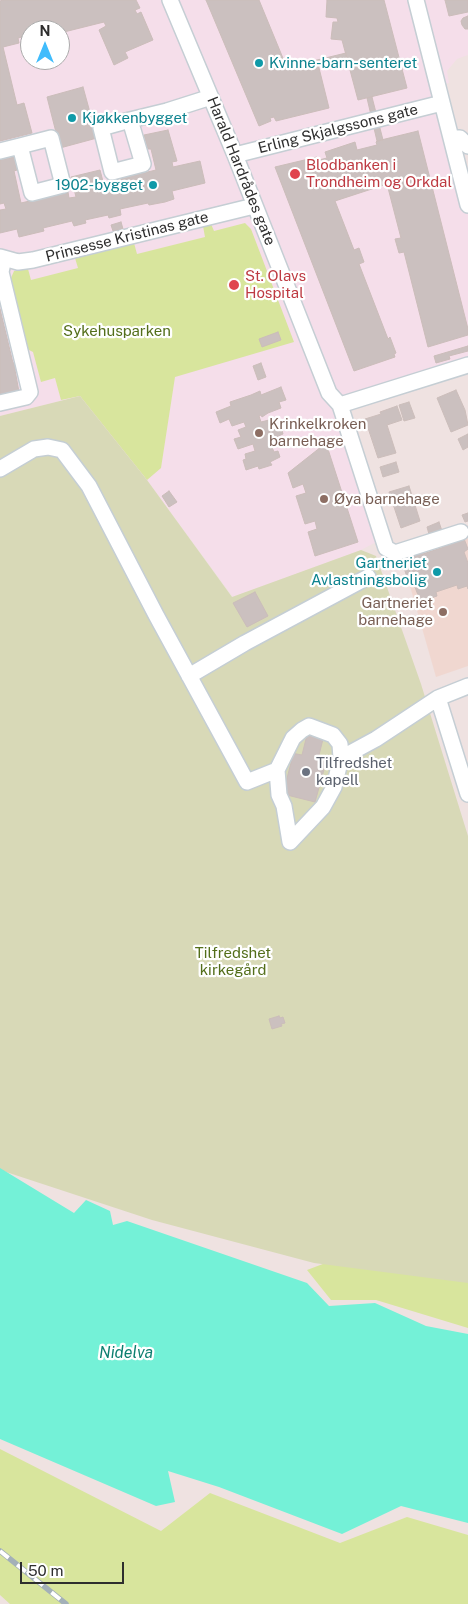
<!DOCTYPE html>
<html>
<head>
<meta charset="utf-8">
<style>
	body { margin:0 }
	#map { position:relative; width:468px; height:1604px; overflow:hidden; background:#efe2e1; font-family:"Public Sans",sans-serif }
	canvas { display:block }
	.north { position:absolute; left:20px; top:20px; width:50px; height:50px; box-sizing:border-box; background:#fff; border:1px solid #ababab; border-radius:50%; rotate:0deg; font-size:14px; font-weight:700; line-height:20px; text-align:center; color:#2e2e2e }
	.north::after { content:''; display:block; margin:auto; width:18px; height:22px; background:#40bcfc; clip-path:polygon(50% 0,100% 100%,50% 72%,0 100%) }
	.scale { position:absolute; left:20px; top:1562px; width:104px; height:22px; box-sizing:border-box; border:2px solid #2e2e2e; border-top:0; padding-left:6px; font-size:15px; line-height:18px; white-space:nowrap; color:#2e2e2e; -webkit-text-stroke:4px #fff; paint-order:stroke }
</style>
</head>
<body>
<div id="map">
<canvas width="468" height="1604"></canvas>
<div class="north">N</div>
<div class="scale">50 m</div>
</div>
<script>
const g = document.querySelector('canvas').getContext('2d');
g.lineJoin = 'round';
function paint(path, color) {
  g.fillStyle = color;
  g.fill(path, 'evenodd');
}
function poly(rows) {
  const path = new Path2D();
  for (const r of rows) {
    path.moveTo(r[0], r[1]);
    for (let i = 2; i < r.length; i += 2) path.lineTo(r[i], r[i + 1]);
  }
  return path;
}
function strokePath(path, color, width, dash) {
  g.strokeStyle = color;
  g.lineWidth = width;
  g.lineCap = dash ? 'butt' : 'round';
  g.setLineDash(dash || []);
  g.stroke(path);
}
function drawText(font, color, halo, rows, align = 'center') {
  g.font = font + ' "Public Sans",sans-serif';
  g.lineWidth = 4.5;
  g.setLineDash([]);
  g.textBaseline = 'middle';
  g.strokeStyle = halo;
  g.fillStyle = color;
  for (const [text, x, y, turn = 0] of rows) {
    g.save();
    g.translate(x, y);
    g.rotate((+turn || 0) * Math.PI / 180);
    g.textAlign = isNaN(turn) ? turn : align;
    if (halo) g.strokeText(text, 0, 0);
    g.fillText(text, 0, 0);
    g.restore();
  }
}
paint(poly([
	[468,525,468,666,436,677,402,558]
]), '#f0d7d0');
paint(poly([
	[0,0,468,0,468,55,457,59,447,71,449,83,438,86,468,205,468,365,340,405,382,539,361,550,233,597,147,480,80,396,0,416],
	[30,30,60,30,60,60,30,60]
]), '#f5deea');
paint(poly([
	[245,223,251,229,294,342,175,377,161,468,147,480,80,396,61,400,55,378,41,382,33,352,23,347,8,285,14,271,28,269,31,280,78,268,75,258,134,243,137,254,205,237,203,226,211,224,214,231],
	[468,1209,468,1328,376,1300,331,1300,307,1270],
	[0,1449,161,1531,210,1493,340,1543,407,1517,468,1535,468,1604,10,1604,0,1595]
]), '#d8e59d');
paint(poly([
	[80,396,147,480,232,597,361,550,376,556,421,684,468,836,468,1283,314,1263,152,1220,0,1170,0,416]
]), '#d8d9b7');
paint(poly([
	[0,1168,74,1213,86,1200,110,1211,113,1225,127,1221,307,1283,329,1306,375,1303,426,1326,468,1334,468,1523,401,1506,342,1534,219,1487,168,1471,175,1502,156,1506,0,1439]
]), '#74f1d7');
const building = poly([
	[3,0,136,0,140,8,135,10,137,14,141,12,153,40,125,52,128,58,114,65,99,30,106,26,104,22,60,33,60,30,30,30,30,35,18,38,19,43,3,47,17,105,24,103,32,133,0,141,0,1,3,0],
	[206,0,259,0,287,68,317,60,329,108,276,121,274,117,270,118,271,121,259,126,206,0],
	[327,0,384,0,407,88,358,100,342,40,331,39,333,22,338,22,337,18,326,17,327,0],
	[445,0,468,0,468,12,449,16,445,0],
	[468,16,468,29,465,29,462,25,461,21,463,18,468,16],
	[346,53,347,59,319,66,317,60,346,53],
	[83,87,97,138,60,148,47,97,83,87],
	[372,97,383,140,377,141,367,98,372,97],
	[168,130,177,161,172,162,173,167,200,161,205,183,172,191,174,199,165,202,149,205,148,203,120,209,121,215,109,218,108,215,85,220,86,223,74,226,72,221,43,228,44,231,19,237,17,229,0,233,0,210,6,209,4,203,0,204,0,160,14,157,17,170,14,171,21,203,68,192,69,198,76,197,71,177,100,170,105,189,112,188,110,181,156,170,151,149,148,149,144,135,168,130],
	[418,131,468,329,468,335,428,347,404,252,399,253,395,239,401,238,387,184,335,201,354,250,359,248,364,262,359,264,388,339,390,337,396,353,394,354,395,357,354,371,275,167,317,157,319,160,327,158,325,152,355,142,357,150,377,145,376,142,377,141,418,131],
	[121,222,123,229,113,231,111,225,121,222],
	[0,309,13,363,16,362,18,369,15,370,19,392,0,397,0,309],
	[278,332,281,340,262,347,259,339,278,332],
	[468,346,468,351,449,356,450,359,436,363,434,356,468,346],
	[261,363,266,377,258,380,253,366,261,363],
	[281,387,286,400,279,402,281,408,268,413,262,417,261,415,259,416,261,422,269,420,271,426,280,423,283,434,269,440,274,452,278,451,280,457,270,462,272,465,259,469,258,466,246,470,243,460,246,459,245,454,255,451,253,444,238,449,234,439,241,437,238,430,246,427,244,422,232,426,229,419,220,423,216,412,231,406,230,402,251,395,260,391,261,395,281,387],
	[456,390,465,410,468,425,451,432,437,398,456,390],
	[409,402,415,418,404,421,399,405,409,402],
	[397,406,402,420,387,425,396,453,378,458,365,419,381,414,380,412,397,406],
	[468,434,468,447,463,450,458,439,468,434],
	[326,443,358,542,315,556,308,532,317,529,315,521,305,524,296,496,306,493,303,484,293,488,288,473,326,443],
	[396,462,399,472,383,477,380,467,396,462],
	[409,486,420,521,401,528,389,492,409,486],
	[169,491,177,502,169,507,162,496,169,491],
	[468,513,468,521,465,522,462,515,468,513],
	[439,522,443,534,430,538,427,527,439,522],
	[463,536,468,549,464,552,468,563,468,589,467,586,458,589,457,585,436,592,437,596,428,599,424,604,419,603,416,599,418,595,413,582,409,584,401,558,422,550,423,554,444,547,443,543,463,536],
	[255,592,268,616,247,627,233,603,255,592],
	[308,731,324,735,318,759,325,761,325,766,315,802,283,794,292,759,289,759,291,753,302,755,308,731],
	[279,1016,280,1018,283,1017,285,1023,281,1024,282,1026,272,1029,269,1019,279,1016]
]);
paint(building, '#cbc0bf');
strokePath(building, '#cbbdba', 1);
const minor = poly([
	[170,0,235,155,329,393,340,405,386,548,395,553,461,532],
	[416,0,468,205],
	[130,120,143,164,112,172,101,128,130,120,167,111,211,97],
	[451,138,460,138,468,146],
	[0,151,20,146,51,138,63,185,32,193,20,146],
	[235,155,442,103],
	[0,257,18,262,33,260,254,206],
	[0,403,26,397,30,392,1,272,4,258],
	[340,405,468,365],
	[0,469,34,449,48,447,62,450,89,486,156,615,247,782,277,770,293,738,302,730,309,726,333,735,340,744,341,758],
	[189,676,245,643,368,577],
	[438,698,468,794],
	[277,770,279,795,284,806,290,842,323,807,334,787,341,758,376,739,438,698,468,686]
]);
strokePath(minor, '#c5ced4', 18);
strokePath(minor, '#fff', 15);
const rail = poly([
	[0,1551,66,1604]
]);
strokePath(rail, '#a3b0b8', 5.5);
strokePath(rail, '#fff', 4, [11]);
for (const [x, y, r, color] of [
	[259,63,5,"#0f9aa8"],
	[72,118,5,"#0f9aa8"],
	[295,174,6,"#e0444e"],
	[153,185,5,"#0f9aa8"],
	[234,285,6,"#e0444e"],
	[259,433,5,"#8d6e63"],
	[324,499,5,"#8d6e63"],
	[437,572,5,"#0f9aa8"],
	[443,612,5,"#8d6e63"],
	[306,772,5,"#6b7280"]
]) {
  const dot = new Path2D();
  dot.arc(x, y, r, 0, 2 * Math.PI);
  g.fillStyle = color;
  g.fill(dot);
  strokePath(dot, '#fff', 2);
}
drawText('15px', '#0d838f', '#fff', [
	["Kvinne-barn-senteret",269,63],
	["Kjøkkenbygget",82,118],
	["1902-bygget",143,185,"right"],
	["Gartneriet",427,563,"right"],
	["Avlastningsbolig",427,580,"right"]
], 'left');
drawText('15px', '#2e2e2e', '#fff', [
	["Erling Skjalgssons gate",338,129,-14],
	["Harald Hardrådes gate",241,171,68],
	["Prinsesse Kristinas gate",127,237,-14]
]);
drawText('15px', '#be3a42', '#fff', [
	["Blodbanken i",306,165],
	["Trondheim og Orkdal",306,182],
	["St. Olavs",245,276],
	["Hospital",245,293]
], 'left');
drawText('15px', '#536e1a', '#fff', [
	["Sykehusparken",117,331],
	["Tilfredshet",233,953],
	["kirkegård",233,970]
]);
drawText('15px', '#785e54', '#fff', [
	["Krinkelkroken",269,424],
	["barnehage",269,441],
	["Øya barnehage",334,499],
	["Gartneriet",433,603,"right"],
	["barnehage",433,620,"right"]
], 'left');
drawText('15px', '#5b616d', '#fff', [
	["Tilfredshet",316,763],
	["kapell",316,780]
], 'left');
drawText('italic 16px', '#0d7f70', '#fff', [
	["Nidelva",126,1353]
]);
</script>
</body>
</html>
